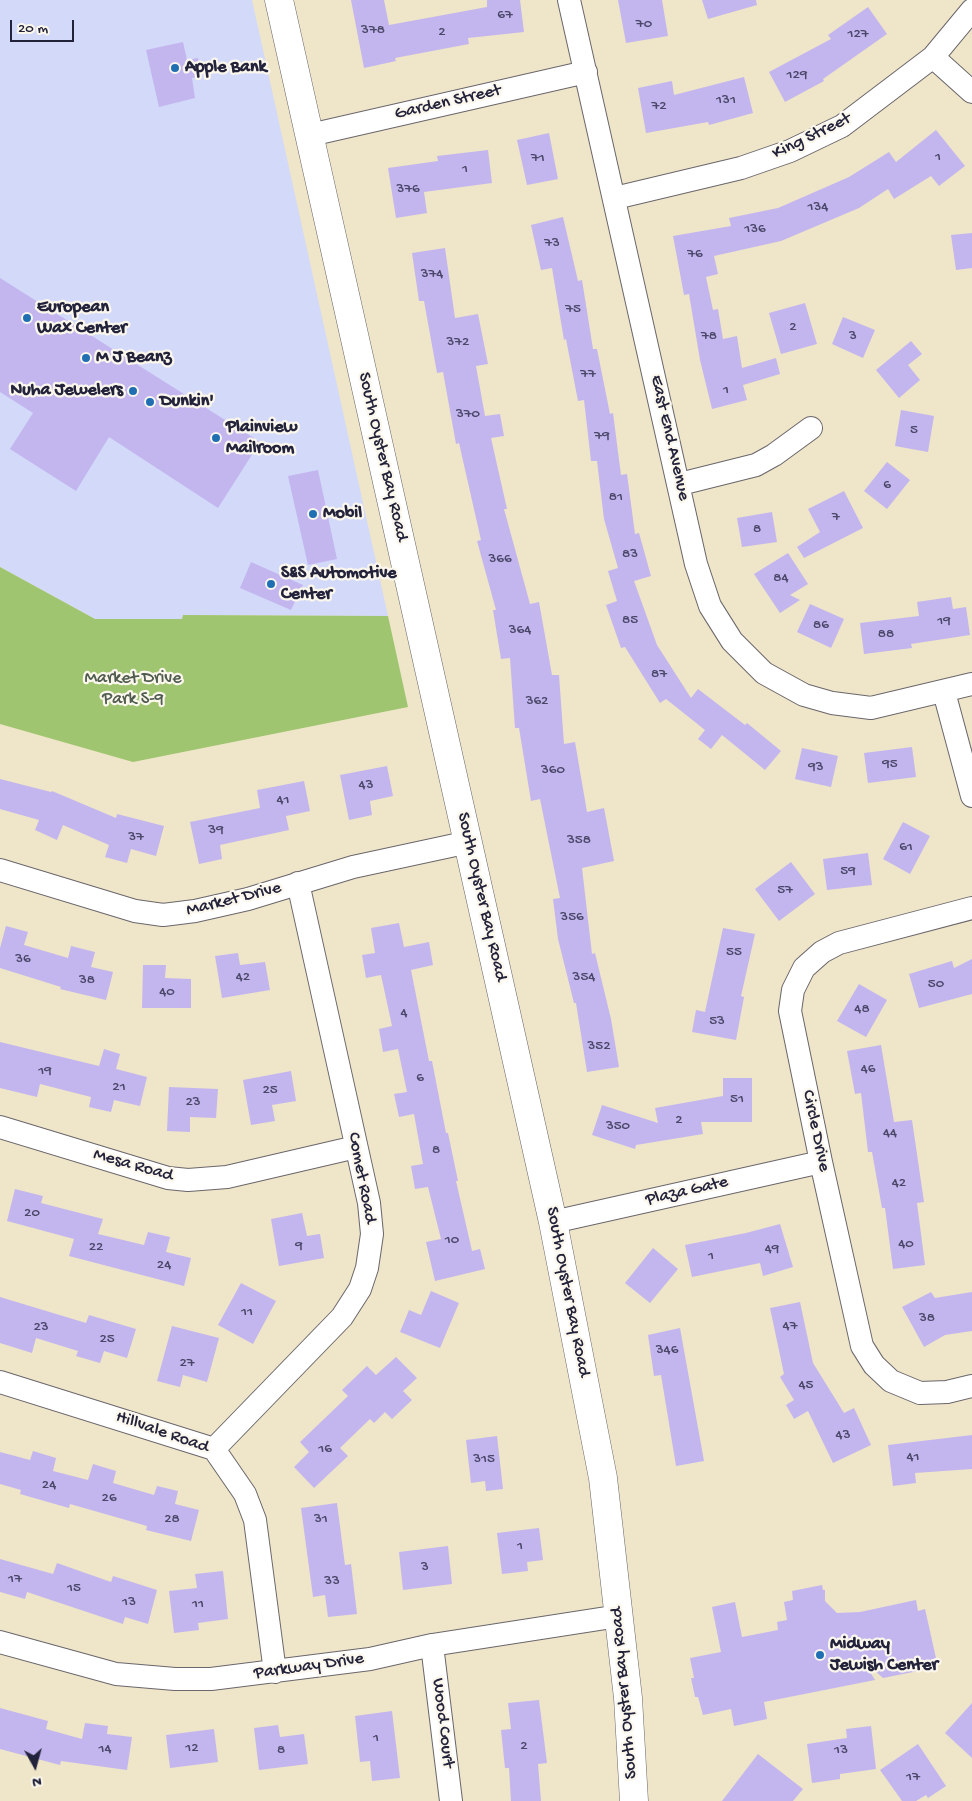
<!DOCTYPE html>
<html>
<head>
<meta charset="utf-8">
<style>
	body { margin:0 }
	#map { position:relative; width:972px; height:1801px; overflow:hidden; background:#efe5c8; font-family:"Gochi Hand",sans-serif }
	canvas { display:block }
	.north { position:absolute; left:10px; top:1741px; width:50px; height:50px; -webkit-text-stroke:4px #fbf7ec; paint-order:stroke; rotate:173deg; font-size:14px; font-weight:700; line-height:20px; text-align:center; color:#22223b }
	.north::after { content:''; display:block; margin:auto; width:18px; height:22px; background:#22223b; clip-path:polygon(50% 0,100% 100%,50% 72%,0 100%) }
	.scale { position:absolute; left:10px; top:20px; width:64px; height:22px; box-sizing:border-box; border:2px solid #22223b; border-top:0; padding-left:6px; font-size:15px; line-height:18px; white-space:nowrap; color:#22223b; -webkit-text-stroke:4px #fbf7ec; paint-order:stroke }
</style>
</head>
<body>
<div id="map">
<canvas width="972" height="1801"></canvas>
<div class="north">N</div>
<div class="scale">20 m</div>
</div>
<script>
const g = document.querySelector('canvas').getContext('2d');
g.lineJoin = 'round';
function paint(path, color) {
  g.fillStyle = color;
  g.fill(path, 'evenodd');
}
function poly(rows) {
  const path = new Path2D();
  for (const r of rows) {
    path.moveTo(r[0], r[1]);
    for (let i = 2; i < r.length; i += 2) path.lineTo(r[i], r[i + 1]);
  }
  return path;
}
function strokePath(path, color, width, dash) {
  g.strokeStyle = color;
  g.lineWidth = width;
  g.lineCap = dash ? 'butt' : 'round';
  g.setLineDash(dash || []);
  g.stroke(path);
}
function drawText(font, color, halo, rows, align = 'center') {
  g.font = font + ' "Gochi Hand",sans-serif';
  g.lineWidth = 4.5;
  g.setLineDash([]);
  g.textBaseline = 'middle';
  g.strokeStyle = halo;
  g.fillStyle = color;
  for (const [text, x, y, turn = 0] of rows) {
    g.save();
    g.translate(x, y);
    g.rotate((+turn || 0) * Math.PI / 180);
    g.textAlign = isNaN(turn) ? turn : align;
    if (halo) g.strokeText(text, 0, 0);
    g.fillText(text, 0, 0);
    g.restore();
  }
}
paint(poly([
	[0,0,252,0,388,616,183,615,182,619,95,619,0,567]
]), '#d2d9f9');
paint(poly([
	[0,567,95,619,182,619,183,615,388,616,408,707,133,762,0,724]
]), '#9fc570');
paint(poly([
	[351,0,384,0,389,25,487,7,487,0,520,0,524,32,468,38,469,44,395,58,396,61,364,68],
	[618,0,662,0,668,36,626,43],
	[702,0,756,0,757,5,708,19],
	[868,7,887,34,823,79,824,81,785,102,769,72,831,39,828,35],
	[183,42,187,60,198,58,201,77,192,78,195,98,159,107,146,50],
	[744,77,753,113,709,125,708,122,646,133,638,88,672,81,674,95],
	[936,130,965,166,939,186,931,176,894,199,888,189,859,208,781,241,714,256,718,274,706,277,713,310,718,309,723,339,737,336,742,368,776,358,780,374,743,385,747,400,712,409,700,360,689,294,684,295,673,236,731,226,729,218,778,208,849,177,889,152,896,162],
	[549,133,558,179,527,185,517,140],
	[488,150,492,183,424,192,427,213,396,218,388,168,438,161,437,156],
	[563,217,578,281,582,280,593,349,597,349,610,414,613,413,621,475,627,474,635,534,639,533,651,576,634,581,657,645,691,698,698,689,745,725,747,723,781,751,765,770,722,735,711,749,698,739,705,730,666,699,660,703,625,647,621,648,606,605,617,601,608,571,618,568,604,519,597,461,591,461,584,400,578,401,566,339,564,340,552,268,541,270,531,225],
	[972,233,972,268,956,270,951,235],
	[445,248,455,318,478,314,488,364,476,366,485,416,500,414,504,436,491,438,507,509,504,509,530,604,539,602,552,675,559,675,564,744,575,742,587,812,604,808,614,861,582,868,592,954,595,953,611,1019,619,1067,587,1072,576,1003,574,1003,558,939,553,899,560,898,540,799,531,801,519,728,515,728,510,658,501,659,493,610,496,610,477,541,481,540,459,443,456,444,443,372,437,373,424,301,419,301,412,253],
	[0,278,260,442,218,508,109,437,76,491,10,449,33,413,0,392],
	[805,303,817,344,781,354,769,313],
	[843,317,875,330,863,358,832,344],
	[911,341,922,354,908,365,920,380,899,398,876,370],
	[901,410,934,416,928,452,895,446],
	[887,462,910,480,887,509,864,491],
	[318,470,337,559,308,565,288,476],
	[844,491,863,528,804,558,797,547,820,532,808,509],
	[772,512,777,542,742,547,737,518],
	[788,553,808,584,790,595,800,600,780,613,754,574],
	[251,562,303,585,291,610,240,588],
	[951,597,953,609,966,607,970,635,911,644,912,648,864,654,860,623,919,616,917,602],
	[810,604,844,619,831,648,797,632],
	[912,747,916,777,868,783,864,753],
	[802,748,838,756,831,787,795,779],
	[387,766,393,796,370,801,372,815,349,820,340,775],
	[0,779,51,792,52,791,116,818,117,814,164,826,156,856,131,849,127,863,105,857,109,845,63,825,57,840,35,830,39,820,0,809],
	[304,781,310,811,286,816,289,830,220,845,222,859,199,864,190,822,260,808,257,790],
	[903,822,930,836,910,874,883,859],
	[868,853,872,885,827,890,823,859],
	[791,862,815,894,779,921,755,889],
	[399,923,404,947,429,942,433,965,411,970,429,1061,432,1061,446,1133,448,1133,458,1181,456,1181,472,1251,480,1249,485,1269,435,1281,426,1242,441,1239,428,1187,415,1189,411,1166,423,1164,414,1114,399,1117,394,1094,407,1092,398,1049,383,1052,379,1029,392,1026,381,975,366,978,362,955,375,953,371,928],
	[6,926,28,932,24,945,68,958,71,946,95,952,91,967,113,972,106,1000,60,989,61,987,0,968,0,948],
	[723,928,755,934,741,996,744,997,736,1040,692,1032,696,1010,705,1012],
	[238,953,240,965,265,962,270,990,222,998,215,956],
	[972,959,972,994,919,1008,909,974,952,961,954,968],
	[143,965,166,965,165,978,191,979,191,1008,142,1008],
	[859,984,887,1000,866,1037,837,1021],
	[0,1042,99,1066,104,1049,120,1054,116,1069,147,1077,140,1106,114,1100,111,1112,89,1107,91,1097,40,1084,37,1097,0,1088],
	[881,1045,894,1122,912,1120,924,1202,917,1203,925,1265,893,1269,885,1208,882,1208,872,1152,868,1152,861,1093,855,1094,847,1051],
	[291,1071,296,1101,272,1105,275,1121,251,1125,243,1080],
	[723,1078,752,1078,752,1122,701,1122,703,1134,636,1145,635,1149,592,1135,602,1105,658,1123,655,1108,723,1096],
	[169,1087,218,1089,216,1118,190,1117,190,1132,167,1131],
	[15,1189,43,1196,41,1203,103,1219,98,1234,144,1245,148,1232,170,1237,166,1252,191,1258,184,1286,69,1256,74,1239,7,1221],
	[302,1213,307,1236,320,1234,324,1258,279,1266,271,1219],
	[780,1224,793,1267,763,1276,760,1263,692,1277,685,1245,746,1233],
	[653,1248,678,1269,650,1303,625,1283],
	[241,1283,276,1301,253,1344,218,1325],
	[431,1291,459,1303,440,1348,400,1332,409,1310,421,1315],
	[931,1292,935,1298,972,1292,972,1331,945,1335,924,1347,902,1307],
	[0,1297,86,1323,89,1315,136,1329,127,1358,104,1351,100,1363,76,1356,78,1351,36,1338,32,1353,0,1343],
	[800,1302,813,1363,844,1413,854,1408,871,1445,833,1463,808,1411,794,1419,786,1405,794,1400,780,1377,784,1374,770,1308],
	[172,1326,219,1338,207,1382,183,1375,180,1387,157,1381],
	[680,1328,704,1461,676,1466,661,1375,654,1376,648,1335],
	[396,1357,417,1378,403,1391,412,1400,392,1419,385,1412,374,1423,370,1419,340,1448,348,1456,314,1488,294,1467,309,1452,300,1442,348,1396,342,1390,367,1366,376,1375],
	[972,1435,972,1469,915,1473,916,1483,893,1486,888,1445],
	[497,1436,503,1489,486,1491,485,1481,471,1483,466,1440],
	[33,1451,56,1458,53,1471,88,1480,93,1464,116,1471,113,1483,154,1495,157,1486,178,1491,175,1504,199,1510,191,1541,146,1530,147,1526,70,1504,69,1508,20,1494,21,1490,0,1484,0,1452,30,1460],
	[337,1503,345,1565,351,1564,357,1614,328,1617,325,1595,313,1597,301,1508],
	[539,1528,543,1560,527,1562,528,1571,502,1574,497,1533],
	[448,1546,452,1584,403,1590,399,1552],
	[0,1559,53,1574,57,1563,111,1582,113,1576,157,1590,148,1624,125,1617,123,1624,27,1592,25,1599,0,1592],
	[223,1571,228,1619,198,1623,199,1630,174,1633,169,1591,197,1588,195,1574],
	[822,1585,823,1590,825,1590,825,1601,837,1613,860,1612,916,1600,918,1611,925,1609,938,1667,883,1678,873,1669,870,1672,875,1680,764,1702,767,1719,734,1726,731,1709,703,1715,698,1697,695,1697,691,1678,694,1678,690,1658,721,1652,712,1607,735,1602,742,1637,778,1630,777,1622,787,1620,784,1602,793,1600,792,1591],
	[539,1700,547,1763,538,1764,541,1801,511,1801,509,1768,505,1768,501,1730,511,1729,508,1703],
	[972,1703,972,1758,945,1733],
	[0,1708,48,1721,46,1729,82,1739,85,1723,108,1726,107,1734,132,1737,127,1770,61,1761,60,1765,0,1749],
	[392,1711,400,1778,372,1781,370,1761,360,1762,355,1716],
	[278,1725,280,1737,304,1734,308,1764,259,1770,254,1728],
	[871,1726,876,1769,840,1774,840,1779,812,1783,807,1744,847,1738,846,1729],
	[214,1729,218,1762,170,1768,166,1735],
	[918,1744,946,1786,928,1798,926,1795,916,1801,902,1801,880,1770],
	[758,1754,803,1789,793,1801,722,1801]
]), '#c3b6ef');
const minor = poly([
	[569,0,696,564,710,606,732,641,764,673,804,695,832,703,871,708,972,684],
	[933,57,972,92],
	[310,135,586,72],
	[615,198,741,168,790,151,842,126,933,57,972,10],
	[680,484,756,465,774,455,811,428],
	[944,692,972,796],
	[0,870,135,911,163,915,195,911,248,899,353,867,469,842],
	[972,908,839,943,822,952,804,968,793,990,790,1011,821,1162,862,1346,874,1365,891,1381,920,1393,947,1392,972,1386],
	[0,1127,168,1178,188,1180,227,1177,356,1147],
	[553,1222,821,1162],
	[0,1382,214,1449,245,1494,255,1520,275,1672],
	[214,1449,342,1317,360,1289,367,1268,372,1234,369,1203,298,883],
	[0,1642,116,1674,175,1679,211,1679,370,1659,432,1645,619,1616],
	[432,1645,451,1801]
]);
const secondary = poly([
	[279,0,553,1222,603,1478,628,1698,634,1801]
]);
strokePath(minor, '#6a666c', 24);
strokePath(secondary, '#6a666c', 29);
strokePath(minor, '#fff', 22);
strokePath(secondary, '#fff', 28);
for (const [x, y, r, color] of [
	[175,68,5,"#1f6fb2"],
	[27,318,5,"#1f6fb2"],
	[86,358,5,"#1f6fb2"],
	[133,391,5,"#1f6fb2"],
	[150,402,5,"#1f6fb2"],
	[216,438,5,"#1f6fb2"],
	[313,514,5,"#1f6fb2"],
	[271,584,5,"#1f6fb2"],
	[820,1655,5,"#1f6fb2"]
]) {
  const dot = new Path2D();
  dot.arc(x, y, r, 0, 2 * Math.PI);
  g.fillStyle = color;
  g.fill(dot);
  strokePath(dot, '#fbf7ec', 2);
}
drawText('15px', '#4a4768', null, [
	["67",505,16],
	["70",644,25],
	["378",373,31],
	["2",442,33],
	["127",858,35],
	["129",797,76],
	["131",726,101],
	["72",659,107],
	["1",938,158],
	["71",538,159],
	["1",465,170],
	["376",408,190],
	["134",818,208],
	["136",755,230],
	["73",552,244],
	["76",695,255],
	["374",432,275],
	["75",573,310],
	["2",793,328],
	["78",709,337],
	["3",853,337],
	["372",458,343],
	["77",588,375],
	["1",726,391],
	["370",468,415],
	["5",914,431],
	["79",602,437],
	["6",887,486],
	["81",616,498],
	["7",836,518],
	["8",757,530],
	["83",630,555],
	["366",500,560],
	["84",781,579],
	["85",630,621],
	["19",944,622],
	["86",821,626],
	["364",520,631],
	["88",886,635],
	["87",659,675],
	["362",537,702],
	["95",890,765],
	["93",816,768],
	["360",553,771],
	["43",366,786],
	["41",283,801],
	["39",216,831],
	["37",136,838],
	["358",579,841],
	["61",906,848],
	["59",848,872],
	["57",785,891],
	["356",572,918],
	["55",734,953],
	["36",23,960],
	["42",243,978],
	["354",584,978],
	["38",87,981],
	["50",936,985],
	["40",167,993],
	["48",862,1010],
	["4",404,1014],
	["53",717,1022],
	["352",599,1047],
	["46",868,1070],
	["19",45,1072],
	["6",420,1079],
	["21",119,1088],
	["25",270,1091],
	["51",737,1100],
	["23",193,1103],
	["2",679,1121],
	["350",618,1127],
	["44",890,1134],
	["8",436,1151],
	["42",899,1184],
	["20",32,1214],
	["10",452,1241],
	["40",906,1245],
	["9",299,1247],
	["22",96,1248],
	["49",772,1250],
	["1",711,1257],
	["24",164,1266],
	["11",247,1313],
	["38",927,1319],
	["47",790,1327],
	["23",41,1328],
	["25",107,1340],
	["346",667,1351],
	["27",187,1364],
	["45",806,1386],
	["43",843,1436],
	["16",325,1450],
	["41",913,1458],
	["315",484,1460],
	["24",49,1486],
	["26",109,1499],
	["28",172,1520],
	["31",321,1520],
	["1",520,1547],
	["3",425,1568],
	["17",15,1580],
	["33",332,1582],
	["15",74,1589],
	["13",129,1603],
	["11",198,1605],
	["1",376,1739],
	["2",524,1747],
	["12",192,1749],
	["14",105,1750],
	["8",281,1751],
	["13",841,1751],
	["17",913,1778]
]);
drawText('bold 18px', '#22223b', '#fbf7ec', [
	["Apple Bank",185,68],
	["European",37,308],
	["Wax Center",37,329],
	["M J Beanz",96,358],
	["Nuha Jewelers",123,391,"right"],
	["Dunkin'",160,402],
	["Plainview",226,428],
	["Mailroom",226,449],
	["Mobil",323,514],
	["S&S Automotive",281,574],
	["Center",281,595],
	["Midway",830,1645],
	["Jewish Center",830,1666]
], 'left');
drawText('18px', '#22223b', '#fbf7ec', [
	["Garden Street",448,103,-13],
	["King Street",812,137,-26],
	["East End Avenue",669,438,77],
	["South Oyster Bay Road",382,457,77],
	["South Oyster Bay Road",481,897,77],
	["Market Drive",234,900,-14],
	["Circle Drive",815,1131,78],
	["Mesa Road",133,1166,16],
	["Comet Road",361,1178,79],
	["Plaza Gate",687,1192,-13],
	["South Oyster Bay Road",567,1292,79],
	["Hillvale Road",162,1433,19],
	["Parkway Drive",309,1667,-8],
	["South Oyster Bay Road",625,1693,-95],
	["Wood Court",442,1723,83]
]);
drawText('18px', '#4e5b4e', '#fbf7ec', [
	["Market Drive",133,679],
	["Park S-9",133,700]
]);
</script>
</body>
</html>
